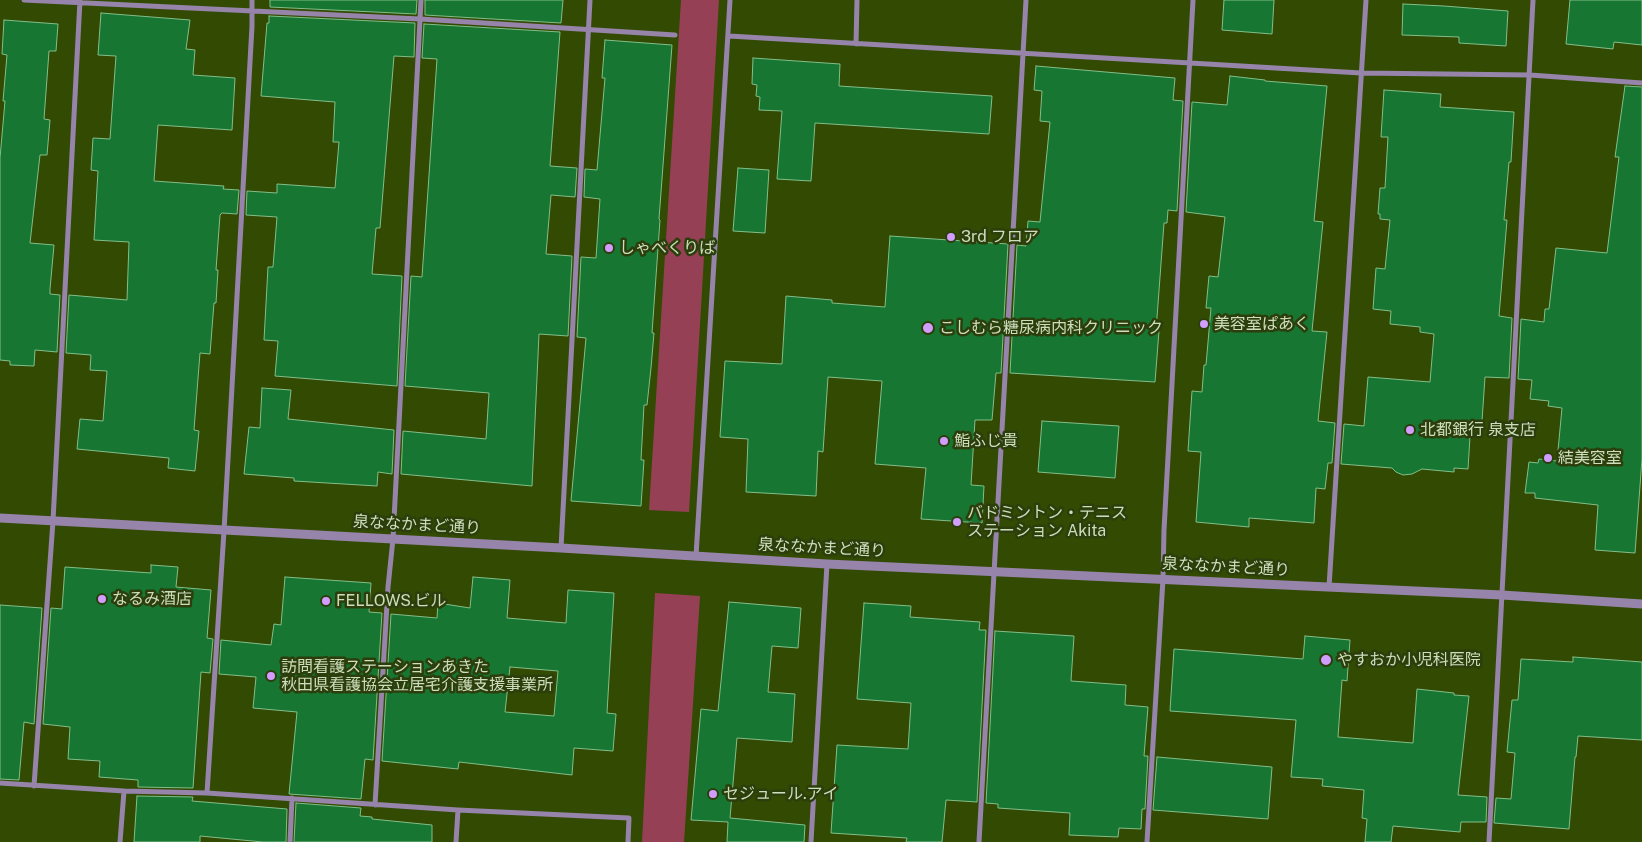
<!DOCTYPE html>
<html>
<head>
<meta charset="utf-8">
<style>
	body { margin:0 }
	canvas { display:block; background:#324a02 }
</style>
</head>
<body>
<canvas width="1642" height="842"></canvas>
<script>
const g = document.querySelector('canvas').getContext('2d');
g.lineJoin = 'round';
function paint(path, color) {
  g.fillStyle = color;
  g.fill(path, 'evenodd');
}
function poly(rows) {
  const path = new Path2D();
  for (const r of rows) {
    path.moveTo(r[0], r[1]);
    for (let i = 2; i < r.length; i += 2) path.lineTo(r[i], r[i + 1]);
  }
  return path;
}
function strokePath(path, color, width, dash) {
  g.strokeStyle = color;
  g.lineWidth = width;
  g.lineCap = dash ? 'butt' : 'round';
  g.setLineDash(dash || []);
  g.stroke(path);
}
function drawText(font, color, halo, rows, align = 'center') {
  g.font = font + ' "Public Sans","Noto Sans JP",sans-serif';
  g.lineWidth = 5;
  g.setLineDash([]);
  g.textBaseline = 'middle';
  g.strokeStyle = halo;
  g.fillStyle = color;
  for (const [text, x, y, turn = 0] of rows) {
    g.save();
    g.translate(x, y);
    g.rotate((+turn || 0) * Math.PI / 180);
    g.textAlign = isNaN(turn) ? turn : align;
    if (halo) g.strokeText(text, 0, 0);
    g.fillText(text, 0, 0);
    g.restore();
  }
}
paint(poly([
	[681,0,719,0,689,512,649,510],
	[655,593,700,596,684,842,642,842]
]), '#964055');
const building = poly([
	[270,0,417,0,416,14,270,7,270,0],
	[425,0,563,0,561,23,425,15,425,0],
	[1224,0,1274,0,1272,34,1222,30,1224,0],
	[1570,0,1642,0,1642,45,1614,42,1613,49,1566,44,1570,0],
	[1403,4,1444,6,1508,11,1506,46,1459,43,1459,37,1402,35,1403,4],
	[101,13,190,20,186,49,195,50,193,75,235,78,232,130,158,125,154,181,224,186,223,189,239,190,237,214,222,213,220,215,216,270,218,270,216,303,214,303,210,354,200,353,194,430,199,431,195,471,168,468,169,458,77,449,80,419,103,421,107,371,90,370,91,355,66,353,69,295,127,300,129,242,94,240,98,171,91,170,93,138,110,139,116,56,98,55,101,13],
	[269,16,415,23,414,57,394,56,380,228,376,228,372,274,402,276,397,386,275,376,278,341,264,340,268,267,273,267,277,217,246,215,247,191,277,193,277,184,335,188,339,142,333,142,335,102,261,96,267,23,269,23,269,16],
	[4,20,58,24,56,51,49,51,44,119,50,120,47,155,40,155,30,243,54,245,50,289,50,294,60,295,57,352,35,350,34,366,10,365,10,361,0,360,0,158,5,101,3,101,7,55,2,54,4,20],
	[424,24,560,32,550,166,577,168,575,197,551,195,546,254,572,256,568,336,539,334,532,486,401,474,403,431,486,439,489,393,405,386,411,276,422,277,437,59,422,58,424,24],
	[605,40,672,45,659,219,660,220,652,333,654,333,651,368,647,405,644,405,641,460,644,460,641,506,571,501,586,338,577,337,581,257,596,258,600,199,584,197,585,169,597,170,605,78,602,78,605,40],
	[753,58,840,64,839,86,992,96,989,134,815,123,811,181,777,179,782,111,759,110,760,97,756,96,757,85,752,84,753,58],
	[1036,66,1175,78,1173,100,1183,101,1177,211,1168,210,1167,223,1164,223,1156,331,1159,331,1155,382,1010,373,1017,245,1026,246,1028,221,1040,222,1050,122,1040,121,1042,91,1034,90,1036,66],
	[1230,76,1265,80,1265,81,1327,86,1314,221,1323,222,1312,331,1327,332,1318,421,1335,423,1332,463,1328,463,1325,489,1316,488,1314,523,1249,518,1249,527,1196,522,1201,452,1188,451,1192,391,1202,392,1204,365,1206,365,1211,308,1206,308,1209,276,1218,277,1225,217,1186,212,1192,102,1227,105,1230,76],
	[1625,86,1642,87,1642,459,1635,553,1595,550,1598,505,1535,498,1535,493,1525,493,1529,462,1538,463,1539,459,1557,461,1562,408,1548,406,1549,401,1530,399,1532,380,1518,379,1521,319,1544,322,1545,309,1549,309,1556,248,1607,253,1619,157,1615,157,1625,86],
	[1384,90,1441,94,1440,107,1514,112,1511,162,1509,162,1504,220,1507,220,1499,316,1512,318,1509,378,1485,377,1482,421,1471,420,1468,469,1454,468,1454,472,1422,469,1412,474,1403,475,1396,472,1392,468,1341,464,1344,424,1364,426,1368,377,1430,382,1434,334,1420,332,1420,327,1390,324,1391,311,1373,309,1376,268,1385,269,1390,220,1380,219,1380,214,1378,214,1380,188,1385,188,1388,137,1381,137,1384,90],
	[738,168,769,170,765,233,733,231,738,168],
	[890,236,1008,244,1001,373,996,373,992,420,975,420,971,485,984,486,982,523,921,519,926,468,875,464,882,381,828,377,823,452,818,451,816,496,746,492,748,439,720,437,725,361,782,364,786,296,832,300,832,303,885,307,890,236],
	[262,388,291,390,288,419,394,430,392,474,378,472,377,486,294,481,294,478,244,474,249,427,260,428,262,388],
	[1042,421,1119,426,1115,478,1038,472,1042,421],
	[151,565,178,567,176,587,211,590,207,638,213,639,210,673,201,672,193,788,138,787,138,780,99,777,100,761,68,759,70,727,43,724,51,608,62,609,65,567,151,573,151,565],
	[285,577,371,583,369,612,382,613,373,760,365,759,361,799,289,794,297,712,253,708,256,677,219,674,221,640,271,645,274,624,281,625,285,577],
	[473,577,510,580,507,618,566,623,568,590,614,593,607,713,616,714,613,751,574,748,572,775,459,762,458,769,382,761,391,614,437,618,438,603,470,608,473,577],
	[510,667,558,671,554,716,505,712,510,667],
	[729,602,801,608,798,648,772,646,768,692,795,694,792,742,737,738,730,818,805,825,804,842,727,842,728,822,691,820,701,709,718,711,729,602],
	[864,603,911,606,910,617,980,622,979,630,986,630,977,802,946,800,942,842,906,842,907,838,831,833,837,745,908,749,911,703,857,699,864,603],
	[0,605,42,608,34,724,24,722,19,780,0,779,0,605],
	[995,631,1074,636,1071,681,1126,685,1125,705,1148,707,1144,756,1148,756,1145,809,1142,809,1141,829,1119,828,1118,837,1069,835,1070,813,998,808,998,804,986,803,995,631],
	[1305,636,1350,640,1347,681,1342,680,1338,737,1413,743,1417,689,1454,693,1454,695,1469,696,1458,795,1487,797,1486,822,1461,822,1460,832,1393,826,1391,842,1365,842,1367,819,1362,818,1364,790,1322,786,1323,779,1291,777,1296,720,1170,711,1174,649,1303,659,1305,636],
	[1573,657,1642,662,1642,740,1578,736,1576,757,1575,757,1569,829,1494,823,1496,798,1511,799,1515,753,1507,752,1512,700,1518,700,1521,659,1573,662,1573,657],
	[1157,757,1272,767,1268,819,1153,810,1157,757],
	[137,796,193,797,192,801,287,809,286,842,263,842,200,836,200,842,134,842,137,796],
	[296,803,361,808,360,816,372,817,372,819,432,825,432,842,294,842,296,803]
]);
paint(building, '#177631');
strokePath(building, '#82be8a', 1);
strokePath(poly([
	[24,0,420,19,675,35],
	[729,36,1361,73,1530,75,1642,83],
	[856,44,857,0],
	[561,548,590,0],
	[696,556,730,0],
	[1329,587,1366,0],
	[0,783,124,791,207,793,458,810,629,818,628,842],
	[34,786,53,521,80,0],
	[207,793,224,531,252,26,252,0],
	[375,805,388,587,393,539,421,0],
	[120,842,124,791],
	[290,842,292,798],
	[456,842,458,810],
	[811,842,827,564],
	[979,842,1026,0],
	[1147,842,1163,579,1164,530,1193,0],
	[1489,842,1533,0]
]), '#9784aa', 5);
strokePath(poly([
	[0,518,561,548,827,564,1502,595,1642,604]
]), '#9784aa', 9);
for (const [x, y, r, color] of [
	[951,237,5,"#d19dfe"],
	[609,248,5,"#d19dfe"],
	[1204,324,5,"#d19dfe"],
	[928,328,6,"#d19dfe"],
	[1410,430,5,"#d19dfe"],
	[944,441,5,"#d19dfe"],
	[1548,458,5,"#d19dfe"],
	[957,522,5,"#d19dfe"],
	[102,599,5,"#d19dfe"],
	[326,601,5,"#d19dfe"],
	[1326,660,6,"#d19dfe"],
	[271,676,5,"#d19dfe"],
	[713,794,5,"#d19dfe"]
]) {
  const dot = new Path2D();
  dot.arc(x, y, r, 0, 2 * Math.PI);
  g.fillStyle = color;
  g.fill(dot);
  strokePath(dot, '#2b3e0b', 2);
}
drawText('16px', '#ceddbc', '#2b3e0b', [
	["3rd フロア",961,237],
	["しゃべくりば",619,248],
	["美容室ぱあく",1214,324],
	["こしむら糖尿病内科クリニック",939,328],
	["北都銀行 泉支店",1420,430],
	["鮨ふじ貴",954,441],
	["結美容室",1558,458],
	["バドミントン・テニス",967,513],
	["ステーション Akita",967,531],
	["なるみ酒店",112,599],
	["FELLOWS.ビル",336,601],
	["やすおか小児科医院",1337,660],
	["訪問看護ステーションあきた",281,667],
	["秋田県看護協会立居宅介護支援事業所",281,685],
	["セジュール.アイ",723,794]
], 'left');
drawText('16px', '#ceddbc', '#2b3e0b', [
	["泉ななかまど通り",417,525,3],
	["泉ななかまど通り",822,548,3],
	["泉ななかまど通り",1226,567,3]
]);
</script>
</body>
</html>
